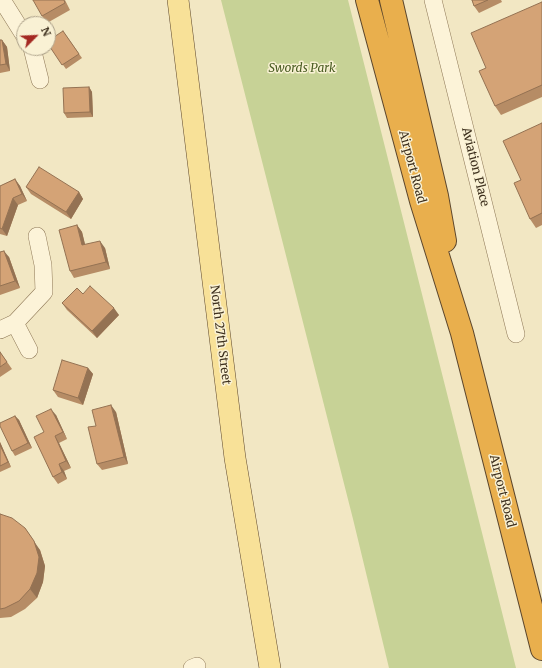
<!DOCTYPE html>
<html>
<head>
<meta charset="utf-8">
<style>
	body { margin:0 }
	#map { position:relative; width:542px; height:668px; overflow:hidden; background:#f2e7c3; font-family:Merriweather,serif }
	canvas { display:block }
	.north { position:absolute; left:16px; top:16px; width:40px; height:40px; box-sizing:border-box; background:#f9f1d4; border:1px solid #aea38b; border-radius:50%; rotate:66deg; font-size:11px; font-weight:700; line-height:16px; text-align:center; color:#3d2f1d }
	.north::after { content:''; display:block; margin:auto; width:14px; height:18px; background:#a42922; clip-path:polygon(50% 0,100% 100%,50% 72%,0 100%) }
</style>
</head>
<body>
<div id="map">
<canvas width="542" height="668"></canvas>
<div class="north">N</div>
</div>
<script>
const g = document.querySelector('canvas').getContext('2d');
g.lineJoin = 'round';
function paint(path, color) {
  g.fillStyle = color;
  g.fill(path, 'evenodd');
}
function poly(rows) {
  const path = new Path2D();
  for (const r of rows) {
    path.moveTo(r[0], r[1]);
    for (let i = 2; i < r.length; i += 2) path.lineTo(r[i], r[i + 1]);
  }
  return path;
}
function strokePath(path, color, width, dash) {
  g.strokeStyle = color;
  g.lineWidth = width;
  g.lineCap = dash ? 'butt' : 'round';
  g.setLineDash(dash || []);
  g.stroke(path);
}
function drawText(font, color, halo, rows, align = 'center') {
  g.font = font + ' Merriweather,serif';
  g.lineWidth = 3;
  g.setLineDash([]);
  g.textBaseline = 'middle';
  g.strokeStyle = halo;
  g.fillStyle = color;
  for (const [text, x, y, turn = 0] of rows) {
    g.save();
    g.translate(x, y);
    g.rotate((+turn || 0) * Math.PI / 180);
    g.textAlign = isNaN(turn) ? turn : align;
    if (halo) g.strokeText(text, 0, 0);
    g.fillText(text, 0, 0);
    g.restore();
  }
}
paint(poly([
	[221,0,348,0,516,668,389,668,353,519]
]), '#c7d296');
const minor = poly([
	[2,0,24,35],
	[433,0,516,334],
	[32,48,40,80],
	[15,323,29,350],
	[0,330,15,323,44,292,43,265,37,236],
	[192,668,197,666]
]);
const major = poly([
	[178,0,235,458,270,668]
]);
const highway = poly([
	[367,0,421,201,462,333,542,649],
	[391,0,437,196,445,241]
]);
strokePath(minor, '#8f7958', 18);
strokePath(major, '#5c462c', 22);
strokePath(highway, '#5c462c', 24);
strokePath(minor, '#fcf3d8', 17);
strokePath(major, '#f8e198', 21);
strokePath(highway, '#e9af4d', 22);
paint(poly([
	[65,0,70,10,47,23,42,16],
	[472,0,501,0,502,2,479,13,474,6],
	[542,2,542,97,501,115,495,106,486,68],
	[63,31,82,58,66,69,48,44],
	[0,40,2,40,7,47,10,71,0,73],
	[89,87,92,92,93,117,67,118,64,113],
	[542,123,542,225,536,228,530,219,521,180],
	[15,179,20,186,27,201,18,205,7,236,0,234,0,186],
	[26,187,79,192,83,199,71,219,31,194],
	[77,225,82,232,85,245,105,248,110,269,74,278,70,271],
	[0,252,9,257,20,288,0,295],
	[83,294,119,315,97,338,67,310,62,303],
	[0,352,12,369,0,377],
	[88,368,93,374,83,405,58,397,53,390],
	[116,412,128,464,102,470,97,464,96,426],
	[56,415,67,439,59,443,71,468,64,471,67,479,58,484,53,477,44,432],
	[15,416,19,420,32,448,15,456,12,451],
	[0,442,11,467,0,472],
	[0,514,40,550,45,566,43,582,37,598,25,609,11,617,0,618]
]), '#b68c65');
paint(poly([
	[2,40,7,47,10,71,6,64],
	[89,87,92,92,93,117,90,112],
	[15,179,20,186,27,201,22,194],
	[79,192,83,199,71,219,66,212],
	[13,198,18,205,7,236,2,229],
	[77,225,82,232,87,252,82,245],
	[100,241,105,248,110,269,106,262],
	[4,251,9,257,20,288,15,281],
	[114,308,119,315,97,338,92,331],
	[88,368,93,374,83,405,78,398],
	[111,405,116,412,128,464,124,457],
	[51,409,56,415,67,439,63,432],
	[15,416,19,420,32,448,28,443],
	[55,436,59,443,71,468,66,461],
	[0,442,11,467,8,462,0,445],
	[59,464,64,471,67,479,62,472],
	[25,528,40,550,45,566,43,582,37,598,30,589]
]), '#947253');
const building = poly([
	[33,0,64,0,65,3,42,16,33,0],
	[472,0,488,0,474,6,472,0],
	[542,2,542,85,495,106,479,71,486,68,471,33,542,2],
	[63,31,79,54,62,65,48,44,48,41,63,31],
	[0,40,2,40,6,64,0,65,0,40],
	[89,87,90,112,64,113,63,88,89,87],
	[542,123,542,213,530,219,514,183,521,180,503,141,542,123],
	[39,167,79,192,66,212,26,187,39,167],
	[15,179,22,194,13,198,2,229,0,228,0,186,15,179],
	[77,225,82,245,100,241,106,262,70,271,59,230,77,225],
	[4,251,15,281,0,286,0,252,4,251],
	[90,286,114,308,92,331,62,303,77,288,83,294,90,286],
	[0,352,7,362,0,367,0,352],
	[62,360,88,368,78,398,53,390,62,360],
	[111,405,124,457,97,464,88,427,96,426,92,410,111,405],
	[51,409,63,432,55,436,66,461,59,464,62,472,53,477,34,437,44,432,36,416,51,409],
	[15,416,28,443,12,451,0,426,0,423,15,416],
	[0,445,8,462,0,466,0,445],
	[0,514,12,518,25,528,34,541,39,557,37,573,30,589,19,601,5,608,0,609,0,514]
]);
paint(building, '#d4a376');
strokePath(building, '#947253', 1);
drawText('italic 12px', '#495c22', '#f9f1d4', [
	["Swords Park",302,69]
]);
drawText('12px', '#3d2f1d', '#f9f1d4', [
	["Airport Road",412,167,75],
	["Aviation Place",475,167,76],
	["North 27th Street",220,335,83],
	["Airport Road",502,491,76]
]);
</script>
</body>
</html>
